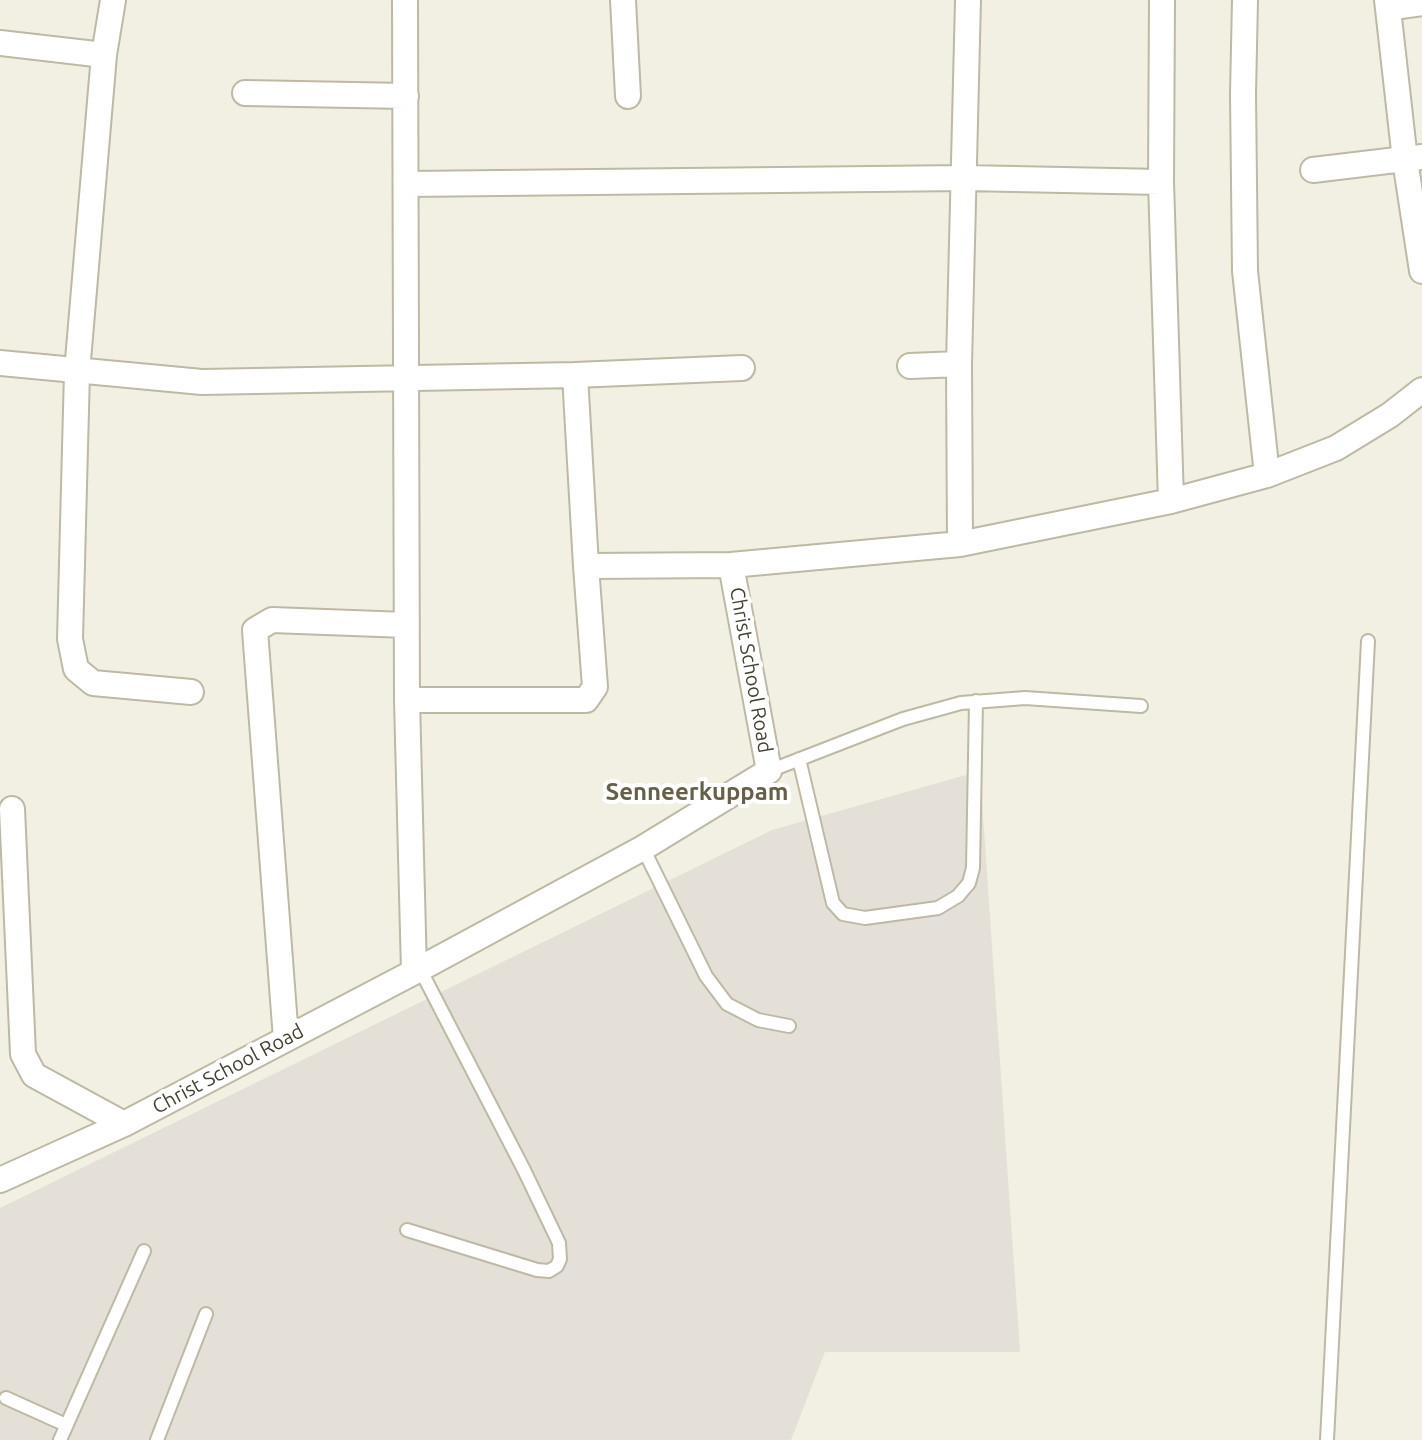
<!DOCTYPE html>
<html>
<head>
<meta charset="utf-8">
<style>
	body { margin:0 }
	canvas { display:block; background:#f2f0e2 }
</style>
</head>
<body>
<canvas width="1422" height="1440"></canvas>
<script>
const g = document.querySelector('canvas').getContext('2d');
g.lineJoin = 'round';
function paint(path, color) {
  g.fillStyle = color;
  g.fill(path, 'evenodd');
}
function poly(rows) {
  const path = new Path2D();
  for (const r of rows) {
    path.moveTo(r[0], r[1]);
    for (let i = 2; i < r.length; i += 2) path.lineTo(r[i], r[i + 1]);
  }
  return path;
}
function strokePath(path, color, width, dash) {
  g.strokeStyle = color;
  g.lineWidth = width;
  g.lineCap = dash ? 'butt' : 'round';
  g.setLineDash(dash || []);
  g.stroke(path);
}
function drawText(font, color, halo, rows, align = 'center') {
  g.font = font + ' Ubuntu,sans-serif';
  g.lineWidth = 8;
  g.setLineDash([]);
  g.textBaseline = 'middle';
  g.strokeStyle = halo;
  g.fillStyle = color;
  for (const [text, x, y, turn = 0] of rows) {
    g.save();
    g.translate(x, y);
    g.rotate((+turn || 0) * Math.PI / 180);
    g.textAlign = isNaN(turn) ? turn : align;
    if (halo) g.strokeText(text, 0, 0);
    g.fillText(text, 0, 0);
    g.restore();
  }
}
paint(poly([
	[980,771,1020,1352,825,1352,791,1440,0,1440,0,1208,772,830]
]), '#e4e0d7');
const lane = poly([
	[799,759,833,903,843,914,865,918,938,908,958,896,969,883,973,868,976,701],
	[769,771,903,719,961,703,1025,698,1141,706],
	[643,848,706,976,727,1004,758,1020,789,1026],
	[407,1230,537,1270,549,1271,557,1266,560,1259,559,1243,524,1170,420,969],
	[6,1398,66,1425],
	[60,1440,144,1251],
	[157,1440,206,1314],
	[1327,1440,1368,641]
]);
const street = poly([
	[113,0,104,55,77,372,70,639,76,669,93,683,191,692],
	[405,0,407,700,414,972],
	[623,0,628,96],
	[1162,0,1161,182,1171,501],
	[1245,0,1243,94,1245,271,1267,475],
	[1387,0,1405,160,1422,271],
	[1388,8,1422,3],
	[0,43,104,55],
	[245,93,406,96],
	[1313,170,1422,157],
	[407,184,965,178,1161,182],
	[0,363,202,382,575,375,742,368],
	[910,366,959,364],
	[575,375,586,566,731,565],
	[960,544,959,364,968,0],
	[407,700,586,700,595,687,586,566],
	[12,809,23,1054,34,1075,124,1124],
	[286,1039,255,630,272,620,406,625],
	[0,1180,124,1124,414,972,643,848,769,771,731,565,960,544,1171,501,1267,475,1336,448,1390,415,1422,390]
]);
strokePath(lane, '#beb9a4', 16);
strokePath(street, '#beb9a4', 28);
strokePath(lane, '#fff', 12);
strokePath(street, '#fff', 24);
drawText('20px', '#444032', '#fff', [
	["Christ School Road",751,670,80],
	["Christ School Road",228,1069,-28]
]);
drawText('bold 24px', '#676049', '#fff', [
	["Senneerkuppam",697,792]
]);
</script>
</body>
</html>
